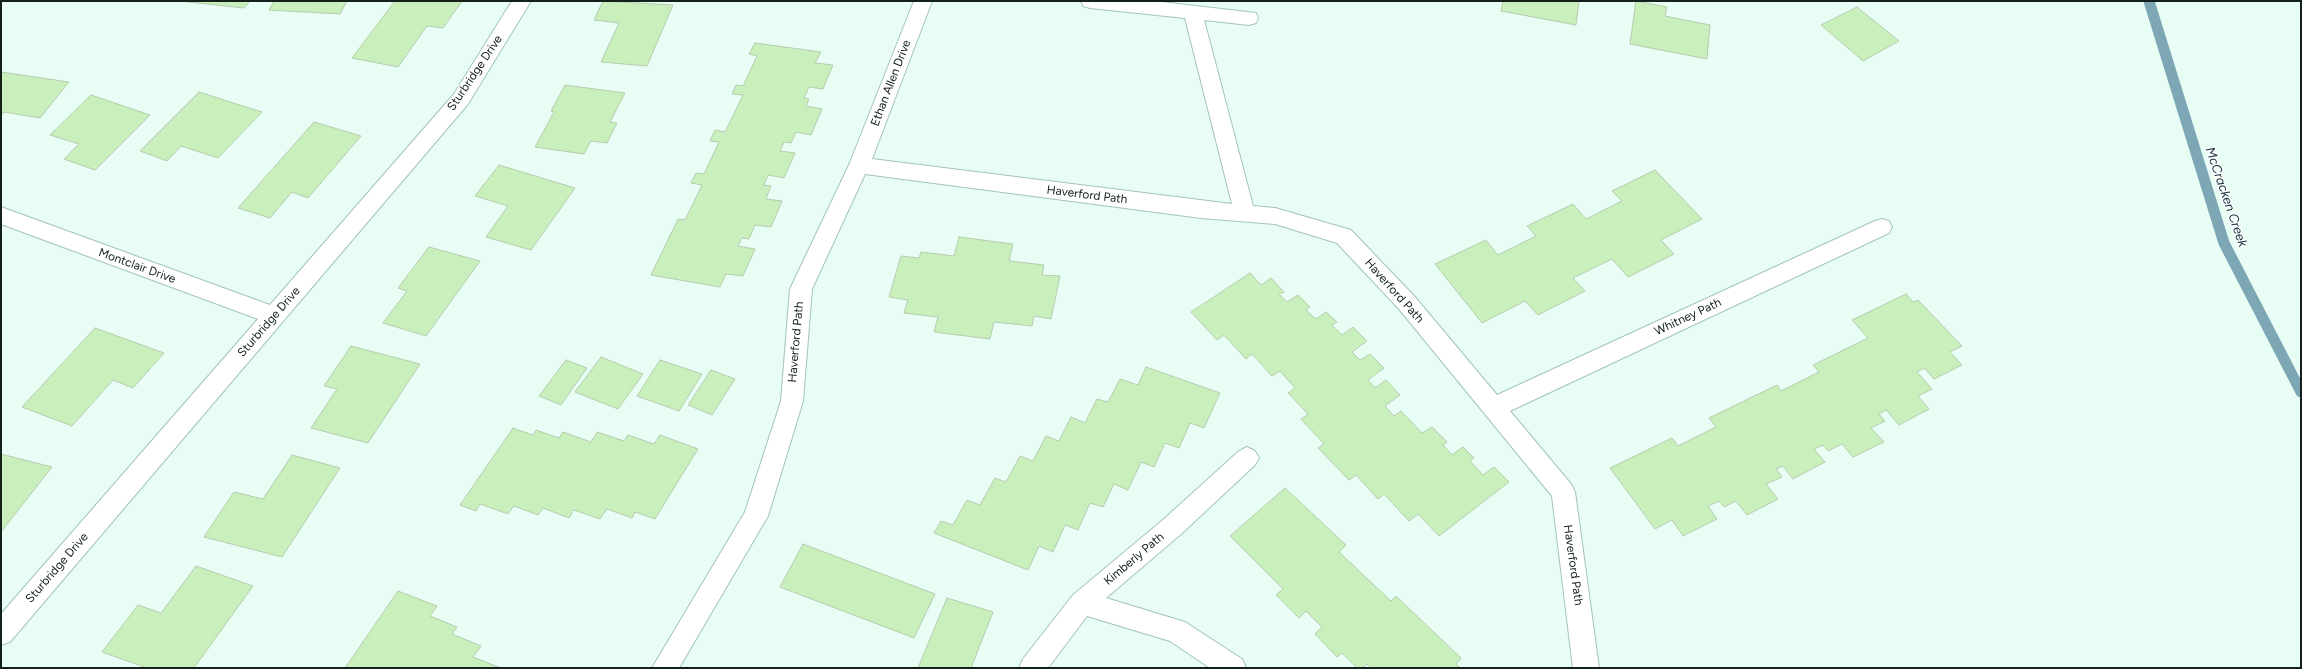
<!DOCTYPE html>
<html>
<head>
<meta charset="utf-8">
<style>
	body { margin:0 }
	#map { position:relative; width:2302px; height:669px; overflow:hidden; background:#e8fef4; font-family:Figtree,sans-serif }
	canvas { display:block }
	.frame { position:absolute; inset:0; border:2px solid #13201b; pointer-events:none }
</style>
</head>
<body>
<div id="map">
<canvas width="2302" height="669"></canvas>
<div class="frame"></div>
</div>
<script>
const g = document.querySelector('canvas').getContext('2d');
g.lineJoin = 'round';
function poly(rows) {
  const path = new Path2D();
  for (const r of rows) {
    path.moveTo(r[0], r[1]);
    for (let i = 2; i < r.length; i += 2) path.lineTo(r[i], r[i + 1]);
  }
  return path;
}
function strokePath(path, color, width, dash) {
  g.strokeStyle = color;
  g.lineWidth = width;
  g.lineCap = dash ? 'butt' : 'round';
  g.setLineDash(dash || []);
  g.stroke(path);
}
function paint(path, color) {
  g.fillStyle = color;
  g.fill(path, 'evenodd');
}
function drawText(font, color, halo, rows, align = 'center') {
  g.font = font + ' Figtree,sans-serif';
  g.lineWidth = 3;
  g.setLineDash([]);
  g.textBaseline = 'middle';
  g.strokeStyle = halo;
  g.fillStyle = color;
  for (const [text, x, y, turn = 0] of rows) {
    g.save();
    g.translate(x, y);
    g.rotate((+turn || 0) * Math.PI / 180);
    g.textAlign = isNaN(turn) ? turn : align;
    if (halo) g.strokeText(text, 0, 0);
    g.fillText(text, 0, 0);
    g.restore();
  }
}
strokePath(poly([
	[2149,1,2224,243,2301,392]
]), '#7ea7b6', 11);
const building = poly([
	[179,1,250,1,244,8,179,1],
	[274,1,347,1,340,14,269,10,274,1],
	[395,1,462,1,443,28,427,26,398,67,352,58,395,1],
	[603,1,673,5,647,66,601,62,619,23,594,20,603,1],
	[1503,1,1579,1,1576,25,1501,11,1503,1],
	[1636,1,1667,7,1665,16,1710,25,1707,59,1630,44,1636,1],
	[1857,7,1899,41,1863,61,1821,25,1857,7],
	[755,43,821,52,815,63,833,65,823,89,809,87,804,98,809,99,806,106,822,109,811,135,796,132,791,143,784,142,780,151,795,153,784,178,768,175,764,185,771,186,766,199,782,201,771,227,755,225,749,239,742,238,738,246,755,249,743,276,726,274,720,287,651,275,678,219,685,220,702,185,691,183,696,173,704,174,719,142,710,141,715,130,725,132,743,95,732,94,736,85,743,86,757,56,749,54,755,43],
	[1,72,69,82,40,118,4,112,1,116,1,72],
	[565,85,625,93,610,122,617,123,607,143,591,141,584,154,535,147,554,112,551,111,565,85],
	[199,92,262,112,218,158,181,146,167,161,140,151,199,92],
	[91,95,150,115,95,170,64,159,79,144,50,135,91,95],
	[314,122,361,136,308,198,292,192,270,218,238,208,314,122],
	[499,165,575,188,531,250,486,237,508,206,475,196,499,165],
	[1655,170,1702,219,1661,240,1674,254,1628,277,1612,259,1573,278,1585,291,1538,315,1525,301,1482,323,1435,264,1486,240,1498,255,1536,236,1527,226,1573,204,1586,219,1622,201,1612,191,1655,170],
	[959,237,1013,244,1009,261,1044,265,1042,275,1060,276,1051,319,1034,316,1032,326,994,322,990,339,934,332,938,317,904,313,908,300,889,297,901,256,919,258,921,252,954,256,959,237],
	[429,247,480,261,426,336,383,323,407,291,398,288,429,247],
	[1250,273,1261,285,1271,278,1284,292,1279,294,1287,302,1298,295,1310,307,1306,310,1316,319,1326,312,1337,322,1332,325,1342,335,1353,327,1367,341,1352,352,1360,360,1370,354,1384,368,1368,380,1375,388,1386,380,1400,395,1385,406,1394,416,1401,411,1422,433,1432,427,1447,442,1443,445,1452,455,1463,447,1474,458,1470,461,1483,475,1494,467,1509,482,1439,536,1418,514,1409,521,1384,494,1378,499,1356,475,1349,480,1318,448,1324,444,1301,419,1308,414,1288,393,1295,388,1280,371,1272,376,1252,354,1246,359,1224,335,1217,340,1191,312,1250,273],
	[1906,294,1913,302,1918,300,1962,346,1950,352,1962,365,1934,379,1924,368,1917,372,1932,389,1918,396,1929,409,1899,425,1886,410,1879,414,1885,421,1871,428,1884,442,1853,457,1842,444,1828,451,1823,445,1814,449,1825,462,1793,479,1783,466,1776,469,1782,477,1766,484,1778,499,1747,515,1736,501,1724,507,1719,501,1708,506,1717,519,1683,536,1672,520,1655,529,1610,468,1672,438,1678,446,1716,427,1709,418,1777,385,1781,391,1819,372,1813,365,1868,338,1852,320,1906,294],
	[95,328,164,353,133,388,113,380,72,426,22,407,95,328],
	[351,346,420,364,368,443,311,428,337,389,324,386,351,346],
	[601,357,643,374,618,409,575,392,601,357],
	[566,360,587,368,561,405,539,396,566,360],
	[660,360,702,374,679,411,637,396,660,360],
	[1146,367,1220,393,1204,428,1190,423,1179,448,1165,443,1154,467,1141,462,1128,490,1114,484,1103,507,1090,503,1078,530,1065,525,1053,552,1039,546,1028,570,934,533,941,521,953,525,967,500,980,505,995,478,1006,482,1020,456,1033,461,1046,436,1059,441,1071,417,1085,423,1097,399,1108,402,1120,379,1138,385,1146,367],
	[711,370,735,379,712,415,688,405,711,370],
	[513,428,533,435,536,430,559,438,563,432,591,442,597,432,624,441,628,435,654,444,660,435,698,449,655,519,635,512,632,518,607,509,600,519,574,510,569,518,543,508,538,515,514,506,508,514,480,504,476,511,460,505,513,428],
	[1,454,52,467,1,532,1,454],
	[292,455,340,468,282,557,204,537,234,492,263,499,292,455],
	[1285,488,1346,545,1339,552,1391,601,1396,596,1461,658,1456,664,1460,668,1371,668,1367,664,1363,668,1357,668,1342,653,1337,657,1315,634,1322,627,1306,611,1299,618,1276,595,1283,589,1230,536,1285,488],
	[803,544,935,594,914,638,780,587,803,544],
	[196,566,253,586,194,668,147,668,102,652,138,605,161,613,196,566],
	[398,591,437,606,430,616,457,627,452,634,481,646,473,657,501,668,345,668,398,591],
	[947,598,993,612,971,668,918,668,947,598]
]);
paint(building, '#c9f0bc');
strokePath(building, '#b6cbb0', 1);
const minor = poly([
	[512,1,531,1,468,104,10,642,1,645,1,614,258,319,1,224,1,207,270,305,454,94,512,1],
	[914,1,932,1,872,159,1232,204,1185,18,1090,8,1083,6,1081,1,1153,1,1256,13,1258,18,1256,23,1249,25,1204,20,1253,206,1275,208,1351,230,1415,297,1497,395,1875,221,1882,219,1889,221,1892,227,1889,233,1510,411,1571,484,1575,492,1599,668,1573,668,1552,496,1399,309,1337,243,1275,224,1201,218,865,174,812,289,803,401,768,516,679,668,652,668,745,512,781,401,790,289,849,165,914,1],
	[1247,447,1255,451,1259,458,1255,465,1180,535,1106,598,1185,622,1242,659,1246,668,1210,668,1170,641,1087,616,1048,668,1019,668,1023,659,1073,595,1164,519,1239,451,1247,447]
]);
strokePath(minor, '#a2c5b6', 2);
paint(minor, '#fff');
drawText('12px', '#13201b', '#fff', [
	["Sturbridge Drive",475,73,-56],
	["Ethan Allen Drive",891,83,-69],
	["Haverford Path",1087,195,7],
	["Montclair Drive",137,266,20],
	["Haverford Path",1394,291,48],
	["Whitney Path",1688,317,-25],
	["Sturbridge Drive",269,322,-49],
	["Haverford Path",796,342,-85],
	["Kimberly Path",1134,559,-40],
	["Haverford Path",1573,565,82],
	["Sturbridge Drive",57,568,-49]
]);
drawText('italic 13px', '#143441', '#fff', [
	["McCracken Creek",2226,197,71]
]);
</script>
</body>
</html>
